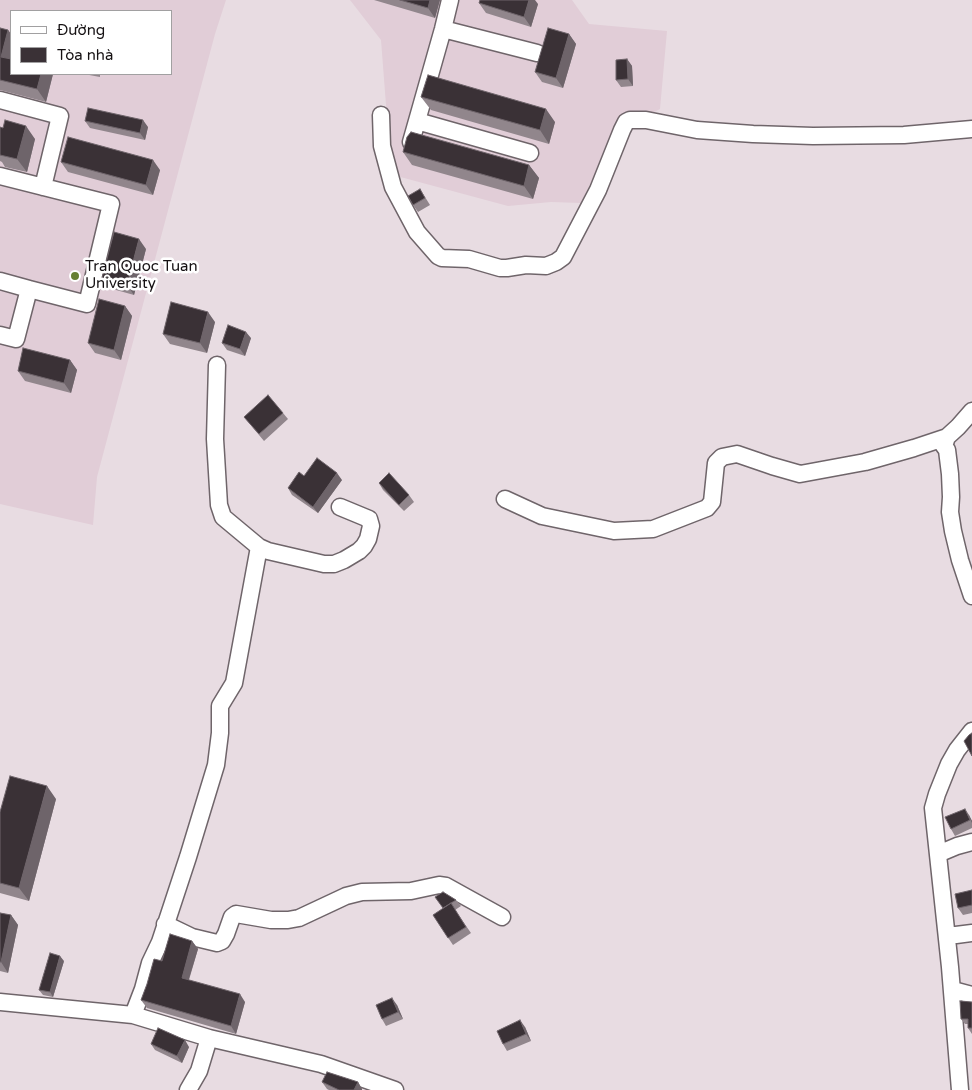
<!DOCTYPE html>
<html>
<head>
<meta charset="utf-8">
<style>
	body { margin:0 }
	#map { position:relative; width:972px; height:1090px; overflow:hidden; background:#e8dce2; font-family:"Varela Round",sans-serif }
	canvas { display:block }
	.legend { position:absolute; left:10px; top:10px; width:162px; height:65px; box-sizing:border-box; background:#fff; border:1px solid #a1a0a1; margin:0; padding:6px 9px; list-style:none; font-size:15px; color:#151113 }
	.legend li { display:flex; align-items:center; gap:10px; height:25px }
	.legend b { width:25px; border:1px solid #a1a0a1 }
</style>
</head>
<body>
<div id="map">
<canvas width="972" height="1090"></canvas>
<ul class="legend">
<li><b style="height:6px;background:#fff"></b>Đường</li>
<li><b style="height:14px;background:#3a3136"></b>Tòa nhà</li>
</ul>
</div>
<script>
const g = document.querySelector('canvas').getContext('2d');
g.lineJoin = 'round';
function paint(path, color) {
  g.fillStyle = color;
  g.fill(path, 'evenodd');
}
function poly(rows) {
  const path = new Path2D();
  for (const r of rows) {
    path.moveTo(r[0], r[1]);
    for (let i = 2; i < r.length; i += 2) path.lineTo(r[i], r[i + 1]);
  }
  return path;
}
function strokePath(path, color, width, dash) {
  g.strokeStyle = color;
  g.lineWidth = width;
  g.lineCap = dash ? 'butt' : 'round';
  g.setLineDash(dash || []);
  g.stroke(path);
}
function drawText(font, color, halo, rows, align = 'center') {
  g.font = font + ' "Varela Round",sans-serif';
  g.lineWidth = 5;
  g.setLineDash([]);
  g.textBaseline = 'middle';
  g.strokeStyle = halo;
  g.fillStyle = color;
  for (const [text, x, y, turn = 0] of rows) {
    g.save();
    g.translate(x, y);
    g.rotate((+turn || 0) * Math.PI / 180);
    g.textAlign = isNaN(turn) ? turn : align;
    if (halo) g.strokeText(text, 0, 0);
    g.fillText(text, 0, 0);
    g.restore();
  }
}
paint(poly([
	[0,0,226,0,215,34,97,477,93,525,0,504],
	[11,11,171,11,171,74,11,74],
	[350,0,572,0,589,24,667,31,660,109,616,131,581,203,551,202,508,206,393,175,387,118,381,40]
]), '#e1cdd7');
const minor = poly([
	[443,29,537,53],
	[0,100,60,116,43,187],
	[381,115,382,146,393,187,417,232,438,256,442,258,469,259,500,268,507,268,526,265,546,266,556,262,563,257,598,190,622,130,626,122,630,120,646,120,697,130,753,134,813,136,904,135,972,129],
	[417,121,530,153],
	[411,142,443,29,450,0],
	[0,176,111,204,87,304,29,289,16,339,0,335],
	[0,281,29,289],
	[217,365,215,439,219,505,223,517,259,547,268,551,324,564,334,564,344,560,359,551,364,546,368,539,371,526,369,519,340,507],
	[972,411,958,427,947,437,944,446,947,450,950,474,951,497,950,512,953,531,960,560,972,596],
	[505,499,542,516,614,531,653,529,707,508,712,502,716,463,722,457,737,454,772,466,800,474,865,462,914,448,947,437],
	[938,854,957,846,972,842],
	[165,924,192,937,217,943,222,941,226,934,232,917,236,914,271,920,288,920,299,918,346,896,362,892,411,891,439,885,446,886,502,917],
	[947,935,956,935,972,933],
	[953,990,972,995],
	[0,1002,133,1015,209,1038,199,1071,188,1090],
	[133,1015,143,989,150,963,160,942,188,857,216,765,220,733,220,706,234,683,259,547],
	[209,1038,321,1064,395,1090],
	[960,1090,950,967,933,808,937,794,949,764,957,750,972,731]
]);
strokePath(minor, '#6f656a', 19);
strokePath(minor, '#fff', 16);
paint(poly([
	[374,0,440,0,435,18],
	[479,3,538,4,531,27,486,13],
	[0,28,8,30,11,34,11,74,53,74,46,102,0,90],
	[569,34,576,44,563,88,542,82,535,72],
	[627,59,632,66,633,86,621,87,616,80],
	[84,74,100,74,100,77],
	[421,97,555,122,549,144,431,110],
	[85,121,148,127,145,140,90,128],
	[0,127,35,139,27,172,5,167,2,162,0,161],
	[403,152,529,165,539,178,533,199,412,165],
	[61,162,160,170,153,195,68,172],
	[420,189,430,205,418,212,413,205],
	[146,249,134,295,109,288,102,278],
	[125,306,132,316,121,360,95,353,88,343],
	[215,322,207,353,170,344,163,334],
	[251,338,245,356,227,350,222,343],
	[70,360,77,370,71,393,25,381,18,371],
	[283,413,288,419,264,441,244,417],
	[342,480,318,513,292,495,288,488],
	[379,483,409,495,414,502,404,511,383,490],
	[56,799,29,901,0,893,0,812],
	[969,815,972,821,972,828,955,836,951,829],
	[972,890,972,913,963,915,958,908],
	[456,900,461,906,455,910,471,933,453,945,433,915],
	[0,913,11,915,18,925,8,973,0,971],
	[192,941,198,949,189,980,245,1002,236,1034,147,1008,141,1000,162,961],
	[64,961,53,997,43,995,39,990],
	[972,1002,972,1034,968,1028,968,1024,965,1024,961,1019],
	[397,1005,403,1019,386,1026,382,1019],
	[525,1027,531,1041,507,1051,503,1044],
	[151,1044,189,1047,182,1063,155,1050],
	[322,1082,358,1082,362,1089,362,1090,329,1090,327,1089]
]), '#91868c');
paint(poly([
	[430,0,440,0,435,18,428,8],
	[529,0,535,0,538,4,531,27,524,17],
	[8,30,11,34,11,64,1,57],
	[569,34,576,44,563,88,556,78],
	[627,59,632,66,633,86,628,79],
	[41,74,53,74,46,102,37,89],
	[546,109,555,122,549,144,540,130],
	[143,120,148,127,145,140,140,133],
	[26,126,35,139,27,172,17,159],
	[153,160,160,170,153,195,146,185],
	[529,165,539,178,533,199,524,186],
	[139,239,146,249,134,295,127,285],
	[125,306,132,316,121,360,114,350],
	[208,312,215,322,207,353,200,343],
	[246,332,251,338,245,356,240,349],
	[70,360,77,370,71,393,64,383],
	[337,473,342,480,318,513,313,507],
	[47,786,56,799,29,901,19,888],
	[965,809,969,815,972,821,972,823],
	[11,915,18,925,8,973,1,962],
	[192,941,198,949,187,985,182,978],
	[60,956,64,961,53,997,50,992],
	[240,994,245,1002,236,1034,231,1026],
	[392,998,397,1005,403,1019,398,1012],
	[520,1020,525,1027,531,1041,526,1034],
	[185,1040,189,1047,182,1063,177,1056],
	[358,1082,362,1089,362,1090,354,1090]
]), '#6e646a');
const building = poly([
	[400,0,430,0,428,8,400,0],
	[480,0,529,0,524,17,479,3,480,0],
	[0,28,8,30,1,57,11,59,11,74,41,74,37,89,0,80,0,28],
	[548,28,569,34,556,78,535,72,548,28],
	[627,59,628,79,616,80,616,60,627,59],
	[428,75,546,109,540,130,421,97,428,75],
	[88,108,143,120,140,133,85,121,88,108],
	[5,120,26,126,17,159,0,155,0,127,3,128,5,120],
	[411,132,529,165,524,186,403,152,407,137,411,132],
	[68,137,153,160,146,185,61,162,68,137],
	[420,189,425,198,413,205,408,196,420,189],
	[114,232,139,239,127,285,102,278,114,232],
	[99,299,125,306,114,350,88,343,99,299],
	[171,302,208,312,200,343,163,334,171,302],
	[228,325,246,332,240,349,222,343,228,325],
	[23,348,70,360,64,383,18,371,23,348],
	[268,395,283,413,259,434,244,417,268,395],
	[317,458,337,473,313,507,288,488,299,472,304,476,317,458],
	[389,473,409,495,399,505,379,483,389,473],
	[972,733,972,756,964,741,969,735,972,733],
	[10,776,47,786,19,888,0,883,0,812,10,776],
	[965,809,970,820,951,829,945,817,965,809],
	[972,890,972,905,958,908,955,894,972,890],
	[443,892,456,900,443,908,435,897,443,892],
	[451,903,466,927,448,938,433,915,451,903],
	[0,913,11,915,1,962,0,962,0,913],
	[170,934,192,941,182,978,240,994,231,1026,141,1000,147,984,154,959,162,961,170,934],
	[50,953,60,956,50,992,39,990,50,953],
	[392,998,398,1012,382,1019,376,1005,392,998],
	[960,1001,972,1002,972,1028,968,1028,968,1019,961,1019,960,1001],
	[520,1020,526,1034,503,1044,497,1031,520,1020],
	[158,1028,185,1040,177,1056,151,1044,158,1028],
	[327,1072,358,1082,354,1090,339,1090,322,1082,327,1072]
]);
paint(building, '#3a3136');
strokePath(building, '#6e646a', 1);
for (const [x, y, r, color] of [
	[75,276,5,"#667f32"]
]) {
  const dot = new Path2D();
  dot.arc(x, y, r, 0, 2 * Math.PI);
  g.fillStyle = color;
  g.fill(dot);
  strokePath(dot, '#fff', 2);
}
drawText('15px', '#151113', '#fff', [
	["Tran Quoc Tuan",85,267],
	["University",85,284]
], 'left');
</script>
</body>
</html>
